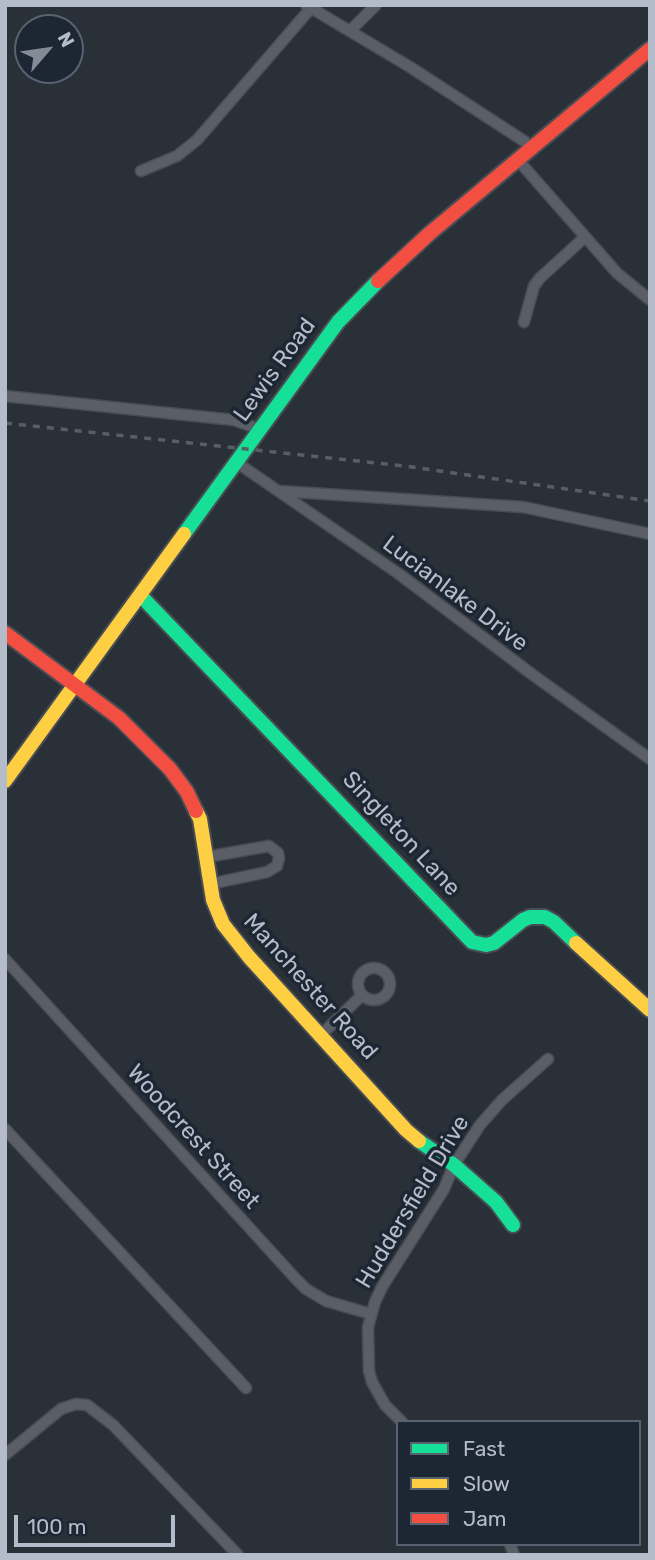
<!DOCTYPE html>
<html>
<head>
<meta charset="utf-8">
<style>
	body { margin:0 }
	#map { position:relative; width:655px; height:1560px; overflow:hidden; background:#2a3038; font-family:Rubik,sans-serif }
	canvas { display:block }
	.frame { position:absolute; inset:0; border:7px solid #b4bcc9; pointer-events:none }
	.legend { position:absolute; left:396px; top:1420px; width:245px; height:126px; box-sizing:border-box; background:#1d2633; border:2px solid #59626f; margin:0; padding:9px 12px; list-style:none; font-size:21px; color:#b4bcc9 }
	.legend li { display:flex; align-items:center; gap:14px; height:35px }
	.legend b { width:35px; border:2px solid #59626f }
	.north { position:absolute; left:14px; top:14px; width:70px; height:70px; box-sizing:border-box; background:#1d2633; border:2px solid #59626f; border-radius:50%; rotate:61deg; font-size:19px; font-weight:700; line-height:28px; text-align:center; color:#b4bcc9 }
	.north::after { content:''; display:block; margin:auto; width:24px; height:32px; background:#848b96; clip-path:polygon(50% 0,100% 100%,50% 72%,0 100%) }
	.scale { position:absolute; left:14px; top:1515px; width:161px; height:32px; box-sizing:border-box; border:4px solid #b4bcc9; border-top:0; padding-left:9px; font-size:21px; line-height:24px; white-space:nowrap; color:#b4bcc9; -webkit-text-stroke:5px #1d2633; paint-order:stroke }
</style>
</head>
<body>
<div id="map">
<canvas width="655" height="1560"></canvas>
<div class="frame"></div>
<ul class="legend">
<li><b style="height:9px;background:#16e098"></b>Fast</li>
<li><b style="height:9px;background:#ffcf43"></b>Slow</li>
<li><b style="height:9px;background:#f24e42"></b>Jam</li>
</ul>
<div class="north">N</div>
<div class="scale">100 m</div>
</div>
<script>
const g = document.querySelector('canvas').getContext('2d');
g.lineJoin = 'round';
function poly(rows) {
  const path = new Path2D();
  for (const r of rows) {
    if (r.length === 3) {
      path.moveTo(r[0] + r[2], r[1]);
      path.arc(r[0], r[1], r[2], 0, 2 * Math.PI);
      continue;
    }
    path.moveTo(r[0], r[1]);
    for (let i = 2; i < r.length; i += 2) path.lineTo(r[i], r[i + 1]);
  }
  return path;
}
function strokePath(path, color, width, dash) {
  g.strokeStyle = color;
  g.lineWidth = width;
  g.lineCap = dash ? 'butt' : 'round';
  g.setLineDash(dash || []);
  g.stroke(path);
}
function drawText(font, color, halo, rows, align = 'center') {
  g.font = font + ' Rubik,sans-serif';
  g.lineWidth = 7;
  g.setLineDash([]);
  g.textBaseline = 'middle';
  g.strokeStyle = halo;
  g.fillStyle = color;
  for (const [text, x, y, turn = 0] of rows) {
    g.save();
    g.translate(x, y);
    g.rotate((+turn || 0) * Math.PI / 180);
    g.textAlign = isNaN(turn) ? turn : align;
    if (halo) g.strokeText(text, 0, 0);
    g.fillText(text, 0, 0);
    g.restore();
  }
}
const street = poly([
	[306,5,410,67,524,141,532,148],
	[350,31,376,5],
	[518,160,617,273,650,300],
	[141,171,177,156,197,140,311,8],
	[524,322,534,286,540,278,585,237],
	[5,396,234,420,259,429],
	[236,462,399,574,533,675,650,759],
	[279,491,523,507,650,534],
	[206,857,269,846,278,853,279,858,277,866,267,872,210,884],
	[5,959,295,1278,306,1289,326,1301,371,1314],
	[374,984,16],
	[321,1035,362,995],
	[5,1129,246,1388],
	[402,1422,385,1405,372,1382,369,1371,368,1327,375,1302,382,1287,444,1189,454,1165,480,1125,502,1100,548,1059],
	[5,1455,61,1409,76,1404,87,1405,113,1425,238,1555],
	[510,1544,514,1555]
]);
const fast = poly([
	[184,534,338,322,378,281],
	[141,596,472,942,486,945,494,943,523,920,530,917,545,917,554,922,576,943],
	[419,1141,454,1165,496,1202,513,1225]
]);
const slow = poly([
	[5,781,184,534],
	[196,811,200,819,213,900,223,924,249,957,406,1130,419,1141],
	[576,943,650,1010]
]);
const jam = poly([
	[378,281,430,233,650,49],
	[5,633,119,718,170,769,187,792,196,811]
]);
strokePath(street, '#484c53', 13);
strokePath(fast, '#484c53', 18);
strokePath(slow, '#484c53', 18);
strokePath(jam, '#484c53', 18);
strokePath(street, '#5a5e66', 10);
strokePath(fast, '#16e098', 14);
strokePath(slow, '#ffcf43', 14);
strokePath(jam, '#f24e42', 14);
strokePath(poly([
	[5,423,405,466,650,501]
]), '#595d64', 3.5, [7, 7]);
drawText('23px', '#b4bcc9', '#1d2633', [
	["Lewis Road",275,370,-54],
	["Lucianlake Drive",455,594,37],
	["Singleton Lane",401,834,47],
	["Manchester Road",310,987,48],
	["Woodcrest Street",193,1137,48],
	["Huddersfield Drive",413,1202,-59]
]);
</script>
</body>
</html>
